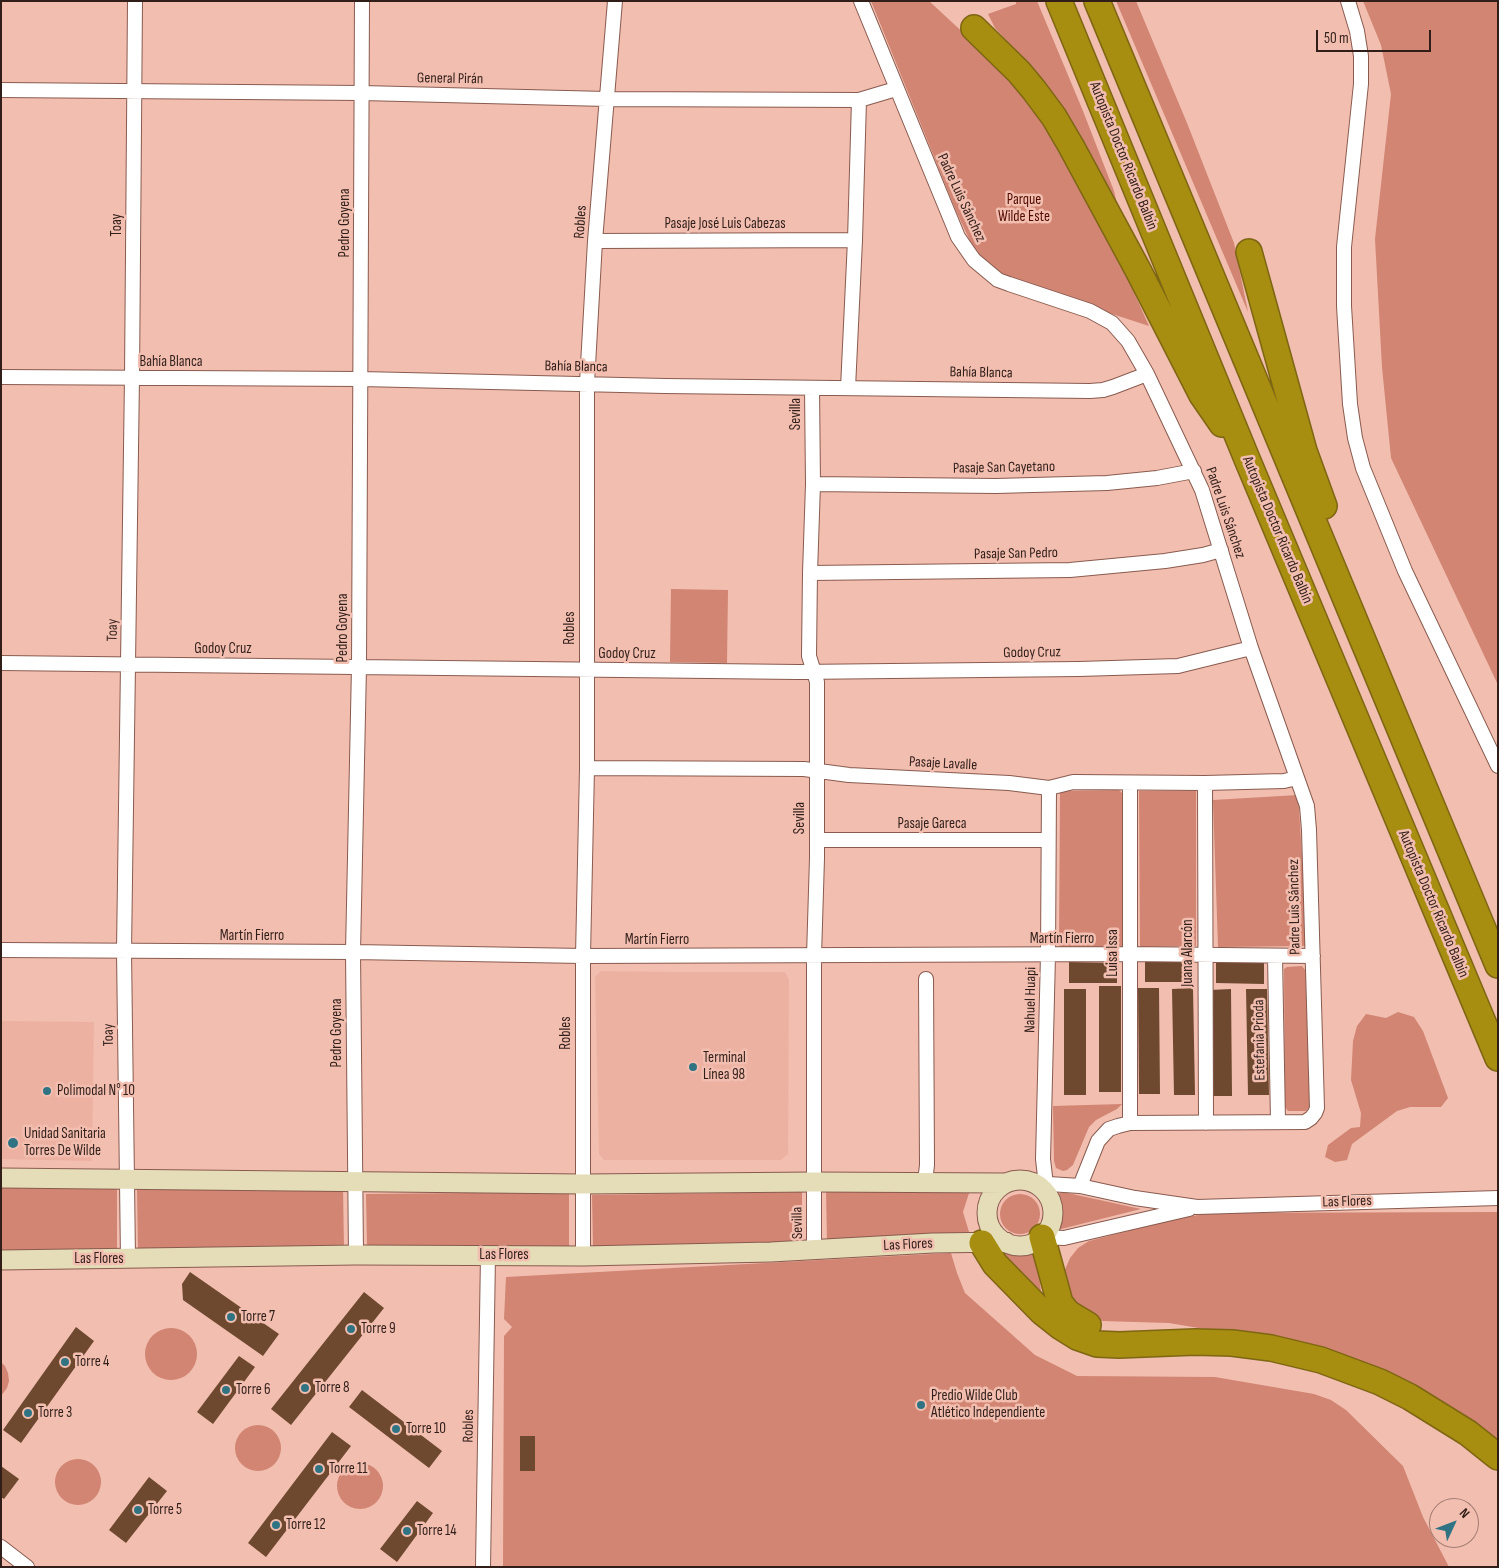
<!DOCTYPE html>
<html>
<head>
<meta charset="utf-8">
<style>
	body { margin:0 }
	#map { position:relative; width:1499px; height:1568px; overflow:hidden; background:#f2beb0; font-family:"Sofia Sans Condensed",sans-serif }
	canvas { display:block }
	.frame { position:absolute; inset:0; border:2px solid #311e19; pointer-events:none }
	.north { position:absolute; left:1429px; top:1498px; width:50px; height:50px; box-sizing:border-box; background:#f2beb0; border:1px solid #a57e74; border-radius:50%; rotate:47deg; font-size:14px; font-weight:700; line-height:20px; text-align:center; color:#311e19 }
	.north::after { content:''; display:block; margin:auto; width:18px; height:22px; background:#307484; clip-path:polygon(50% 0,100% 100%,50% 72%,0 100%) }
	.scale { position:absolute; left:1316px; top:30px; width:115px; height:22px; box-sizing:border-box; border:2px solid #311e19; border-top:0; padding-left:6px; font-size:15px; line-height:18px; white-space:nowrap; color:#311e19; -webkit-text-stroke:4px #f2beb0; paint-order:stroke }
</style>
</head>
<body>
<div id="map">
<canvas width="1499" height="1568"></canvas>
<div class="frame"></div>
<div class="north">N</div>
<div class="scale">50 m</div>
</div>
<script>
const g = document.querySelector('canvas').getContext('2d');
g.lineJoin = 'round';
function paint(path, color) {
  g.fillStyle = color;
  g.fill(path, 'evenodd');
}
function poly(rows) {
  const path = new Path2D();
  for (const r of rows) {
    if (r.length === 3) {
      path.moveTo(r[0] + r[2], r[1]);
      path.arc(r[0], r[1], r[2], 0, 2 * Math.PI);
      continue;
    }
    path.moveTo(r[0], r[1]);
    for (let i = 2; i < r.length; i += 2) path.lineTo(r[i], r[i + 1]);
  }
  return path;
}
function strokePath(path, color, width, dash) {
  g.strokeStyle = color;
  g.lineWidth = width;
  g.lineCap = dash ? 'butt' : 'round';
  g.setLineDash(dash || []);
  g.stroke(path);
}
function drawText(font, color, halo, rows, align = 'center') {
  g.font = font + ' "Sofia Sans Condensed",sans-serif';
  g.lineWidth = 5;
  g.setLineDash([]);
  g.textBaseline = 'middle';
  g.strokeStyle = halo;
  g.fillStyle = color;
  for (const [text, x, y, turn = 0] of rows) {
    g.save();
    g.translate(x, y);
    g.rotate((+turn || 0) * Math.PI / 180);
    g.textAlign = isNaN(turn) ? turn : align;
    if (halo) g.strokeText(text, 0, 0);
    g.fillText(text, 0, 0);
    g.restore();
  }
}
paint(poly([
	[601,971,671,972,785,972,789,980,788,1154,781,1160,604,1160,599,1154,595,977],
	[1,1021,94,1022,92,1161,1,1159]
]), '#edb1a1');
paint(poly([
	[871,1,929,1,1009,75,1041,115,1103,223,1149,326,1017,283,997,273,982,259,971,243,956,211],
	[1016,1,1037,1,1083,111,1114,191,1118,208,1034,75,1016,51,995,28,988,14,1016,4],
	[1116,1,1136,1,1187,123,1234,243,1248,312],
	[1363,1,1498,1,1498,685,1391,458,1382,367,1375,239,1391,94,1381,45],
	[671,589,728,590,727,663,670,662],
	[1119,790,1122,793,1123,944,1120,948,1062,950,1059,945,1060,793,1064,791],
	[1139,791,1196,791,1196,946,1140,947],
	[1298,795,1308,946,1218,947,1213,800],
	[1302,966,1306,971,1310,1106,1306,1111,1288,1111,1285,1107,1284,969,1287,967],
	[1398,1012,1414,1017,1423,1031,1448,1098,1441,1107,1410,1107,1397,1111,1352,1144,1347,1160,1335,1162,1325,1157,1328,1145,1351,1128,1360,1127,1361,1113,1351,1080,1353,1041,1357,1026,1366,1014,1386,1018],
	[1122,1104,1117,1109,1096,1120,1089,1127,1073,1165,1067,1170,1063,1171,1056,1168,1054,1161,1053,1106],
	[1,1185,117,1185,117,1250,1,1250],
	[343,1186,344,1250,138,1252,137,1188],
	[826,1190,970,1190,963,1212,969,1232,827,1242],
	[569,1192,569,1246,367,1247,366,1194],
	[802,1192,802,1246,593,1248,592,1195],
	[1063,1192,1141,1209,1061,1229,1057,1227,1055,1224,1055,1198,1058,1194],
	[1020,1214,20],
	[1498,1212,1498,1447,1476,1429,1234,1334,1169,1323,1102,1321,1084,1315,1072,1309,1064,1272,1070,1258,1078,1248,1089,1241,1175,1219,1210,1213],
	[1036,1251,1041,1291,1047,1310,999,1253],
	[951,1253,957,1273,965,1293,1035,1355,1077,1376,1215,1377,1314,1394,1331,1400,1346,1410,1403,1466,1423,1517,1449,1567,503,1567,504,1336,512,1327,504,1319,506,1277],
	[171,1354,26],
	[1,1362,5,1366,8,1373,9,1381,7,1388,1,1396],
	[258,1448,23],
	[78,1482,23],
	[360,1486,23]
]), '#d18572');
paint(poly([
	[1145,961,1193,961,1193,982,1145,982],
	[1069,962,1117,963,1117,983,1069,983],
	[1216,963,1264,963,1264,984,1216,983],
	[1099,986,1121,986,1121,1092,1099,1092],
	[1138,988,1159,988,1160,1094,1139,1094],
	[1193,988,1195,1095,1174,1095,1172,989],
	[1064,989,1086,989,1086,1095,1064,1095],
	[1231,989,1232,1096,1212,1096,1210,990],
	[1246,989,1267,989,1269,1095,1248,1095],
	[190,1272,279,1334,263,1356,183,1300,182,1284],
	[364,1292,384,1308,291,1425,271,1409],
	[76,1327,94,1341,21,1443,3,1430],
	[239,1356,255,1367,213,1424,197,1412],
	[362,1390,442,1451,429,1468,349,1407],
	[332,1432,351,1446,266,1557,248,1543],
	[520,1436,535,1436,535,1471,520,1471],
	[1,1466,19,1479,4,1499,1,1497],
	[149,1477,167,1491,126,1543,109,1530],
	[417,1501,433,1513,397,1562,380,1549]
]), '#6e492f');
const street = poly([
	[861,1,958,237,974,260,998,280,1009,284,1090,311,1112,323,1128,341,1147,374,1202,490,1251,648,1307,806,1309,830,1317,1108,1315,1113,1311,1118,1305,1122,1130,1123,1118,1126,1109,1129,1098,1141,1080,1186],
	[1348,1,1357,31,1361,56,1361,84,1344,247,1344,306,1350,404,1355,438,1363,468,1405,571,1498,766],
	[1,90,362,93,607,99,859,100,896,89],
	[595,241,855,240],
	[1,377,361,379,665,386,1090,391,1103,390,1113,387,1147,374],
	[812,388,813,484,810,573,809,656,817,682,817,858,814,956,814,1250],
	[848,388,855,240,859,100],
	[813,484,996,486,1107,483,1157,478,1194,471],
	[810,573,1070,570,1165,561,1203,555,1221,550],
	[1,663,798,672,1079,669,1178,666,1251,648],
	[587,768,804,769,849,775,1009,783,1049,788,1073,782,1205,783,1284,781,1297,778],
	[1130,783,1130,1123],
	[1205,783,1206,1123],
	[817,840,1048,840],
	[1,950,353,952,583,956,1129,954,1313,956],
	[1275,956,1278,1122],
	[925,1182,927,1165,926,979],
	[1033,1183,1080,1186,1135,1198,1197,1207,1498,1198],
	[1047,1194,1043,1159,1048,955,1049,788],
	[1042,1237,1064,1238,1189,1209],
	[356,1255,353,952,359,666,362,1],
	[583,1256,583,956,587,768,587,383,595,241,615,1],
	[128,1259,124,951,132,377,135,1],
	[1,1547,27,1567],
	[483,1567,488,1255]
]);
const secondary = poly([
	[1,1178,583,1184,814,1182,1005,1183],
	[1020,1213,33],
	[1,1260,356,1255,583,1256,771,1252,933,1243,1006,1242]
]);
const highway = poly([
	[1059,1,1247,459,1498,1058],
	[1097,1,1498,965],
	[974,28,1019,72,1034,90,1054,117,1071,146,1138,270,1202,395,1222,424],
	[1249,252,1304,451,1324,506],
	[1042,1237,1060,1303,1068,1313,1088,1325],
	[982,1243,995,1264,1042,1312,1061,1327,1077,1337,1097,1344,1119,1345,1195,1342,1232,1343,1271,1348,1321,1360,1380,1382,1410,1397,1468,1433,1498,1457]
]);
strokePath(street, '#895b4f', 16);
strokePath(secondary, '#895b4f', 21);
strokePath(highway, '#7e6613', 28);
strokePath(street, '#fff', 14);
strokePath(secondary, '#e5ddb7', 19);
strokePath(highway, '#a78d10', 25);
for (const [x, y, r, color] of [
	[693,1067,5,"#307484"],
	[47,1091,5,"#307484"],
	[13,1143,6,"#307484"],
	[231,1317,5,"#307484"],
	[351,1329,5,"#307484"],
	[65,1362,5,"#307484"],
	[305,1388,5,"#307484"],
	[226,1390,5,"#307484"],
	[921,1405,5,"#307484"],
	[28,1413,5,"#307484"],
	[396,1429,5,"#307484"],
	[319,1469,5,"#307484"],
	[138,1510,5,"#307484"],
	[276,1525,5,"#307484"],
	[407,1531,5,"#307484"]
]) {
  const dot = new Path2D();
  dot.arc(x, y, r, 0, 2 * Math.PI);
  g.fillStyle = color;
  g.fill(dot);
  strokePath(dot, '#f2beb0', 2);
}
drawText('15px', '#311e19', '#f2beb0', [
	["General Pirán",450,79,1],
	["Autopista Doctor Ricardo Balbín",1123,156,68],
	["Padre Luis Sánchez",961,198,65],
	["Robles",581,222,-86],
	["Pedro Goyena",345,223,-90],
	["Pasaje José Luis Cabezas",725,224],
	["Toay",117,225,-90],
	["Bahía Blanca",171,362],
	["Bahía Blanca",576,367,1],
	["Bahía Blanca",981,373,1],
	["Sevilla",796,414,-90],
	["Pasaje San Cayetano",1004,468,-1],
	["Padre Luis Sánchez",1225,513,71],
	["Autopista Doctor Ricardo Balbín",1277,530,67],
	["Pasaje San Pedro",1016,554,-1],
	["Pedro Goyena",343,628,-90],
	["Robles",570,628,-90],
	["Toay",113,630,-89],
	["Godoy Cruz",223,649],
	["Godoy Cruz",1032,653,-1],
	["Godoy Cruz",627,654],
	["Pasaje Lavalle",943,764,3],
	["Sevilla",800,818,-90],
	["Pasaje Gareca",932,824],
	["Autopista Doctor Ricardo Balbín",1433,904,67],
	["Padre Luis Sánchez",1295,907,-91],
	["Martín Fierro",252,936],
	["Martín Fierro",1062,939],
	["Martín Fierro",657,940],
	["Luisa Issa",1113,953,-90],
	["Juana Alarcón",1188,953,-90],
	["Nahuel Huapi",1031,1000,-89],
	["Pedro Goyena",337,1033,-90],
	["Robles",566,1033,-90],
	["Toay",109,1035,-91],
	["Estefanía Prioda",1260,1040,-91],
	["Las Flores",1347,1202,-2],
	["Sevilla",798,1223,-91],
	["Las Flores",908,1245,-3],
	["Las Flores",504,1255],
	["Las Flores",99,1259],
	["Robles",469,1426,-89]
]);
drawText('15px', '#510b00', '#f2beb0', [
	["Parque",1024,200],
	["Wilde Este",1024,217]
]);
drawText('15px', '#311e19', '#f2beb0', [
	["Terminal",703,1058],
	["Línea 98",703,1075],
	["Polimodal N° 10",57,1091],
	["Unidad Sanitaria",24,1134],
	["Torres De Wilde",24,1151],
	["Torre 7",241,1317],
	["Torre 9",361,1329],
	["Torre 4",75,1362],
	["Torre 8",315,1388],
	["Torre 6",236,1390],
	["Predio Wilde Club",931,1396],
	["Atlético Independiente",931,1413],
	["Torre 3",38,1413],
	["Torre 10",406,1429],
	["Torre 11",329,1469],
	["Torre 5",148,1510],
	["Torre 12",286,1525],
	["Torre 14",417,1531]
], 'left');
</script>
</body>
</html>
